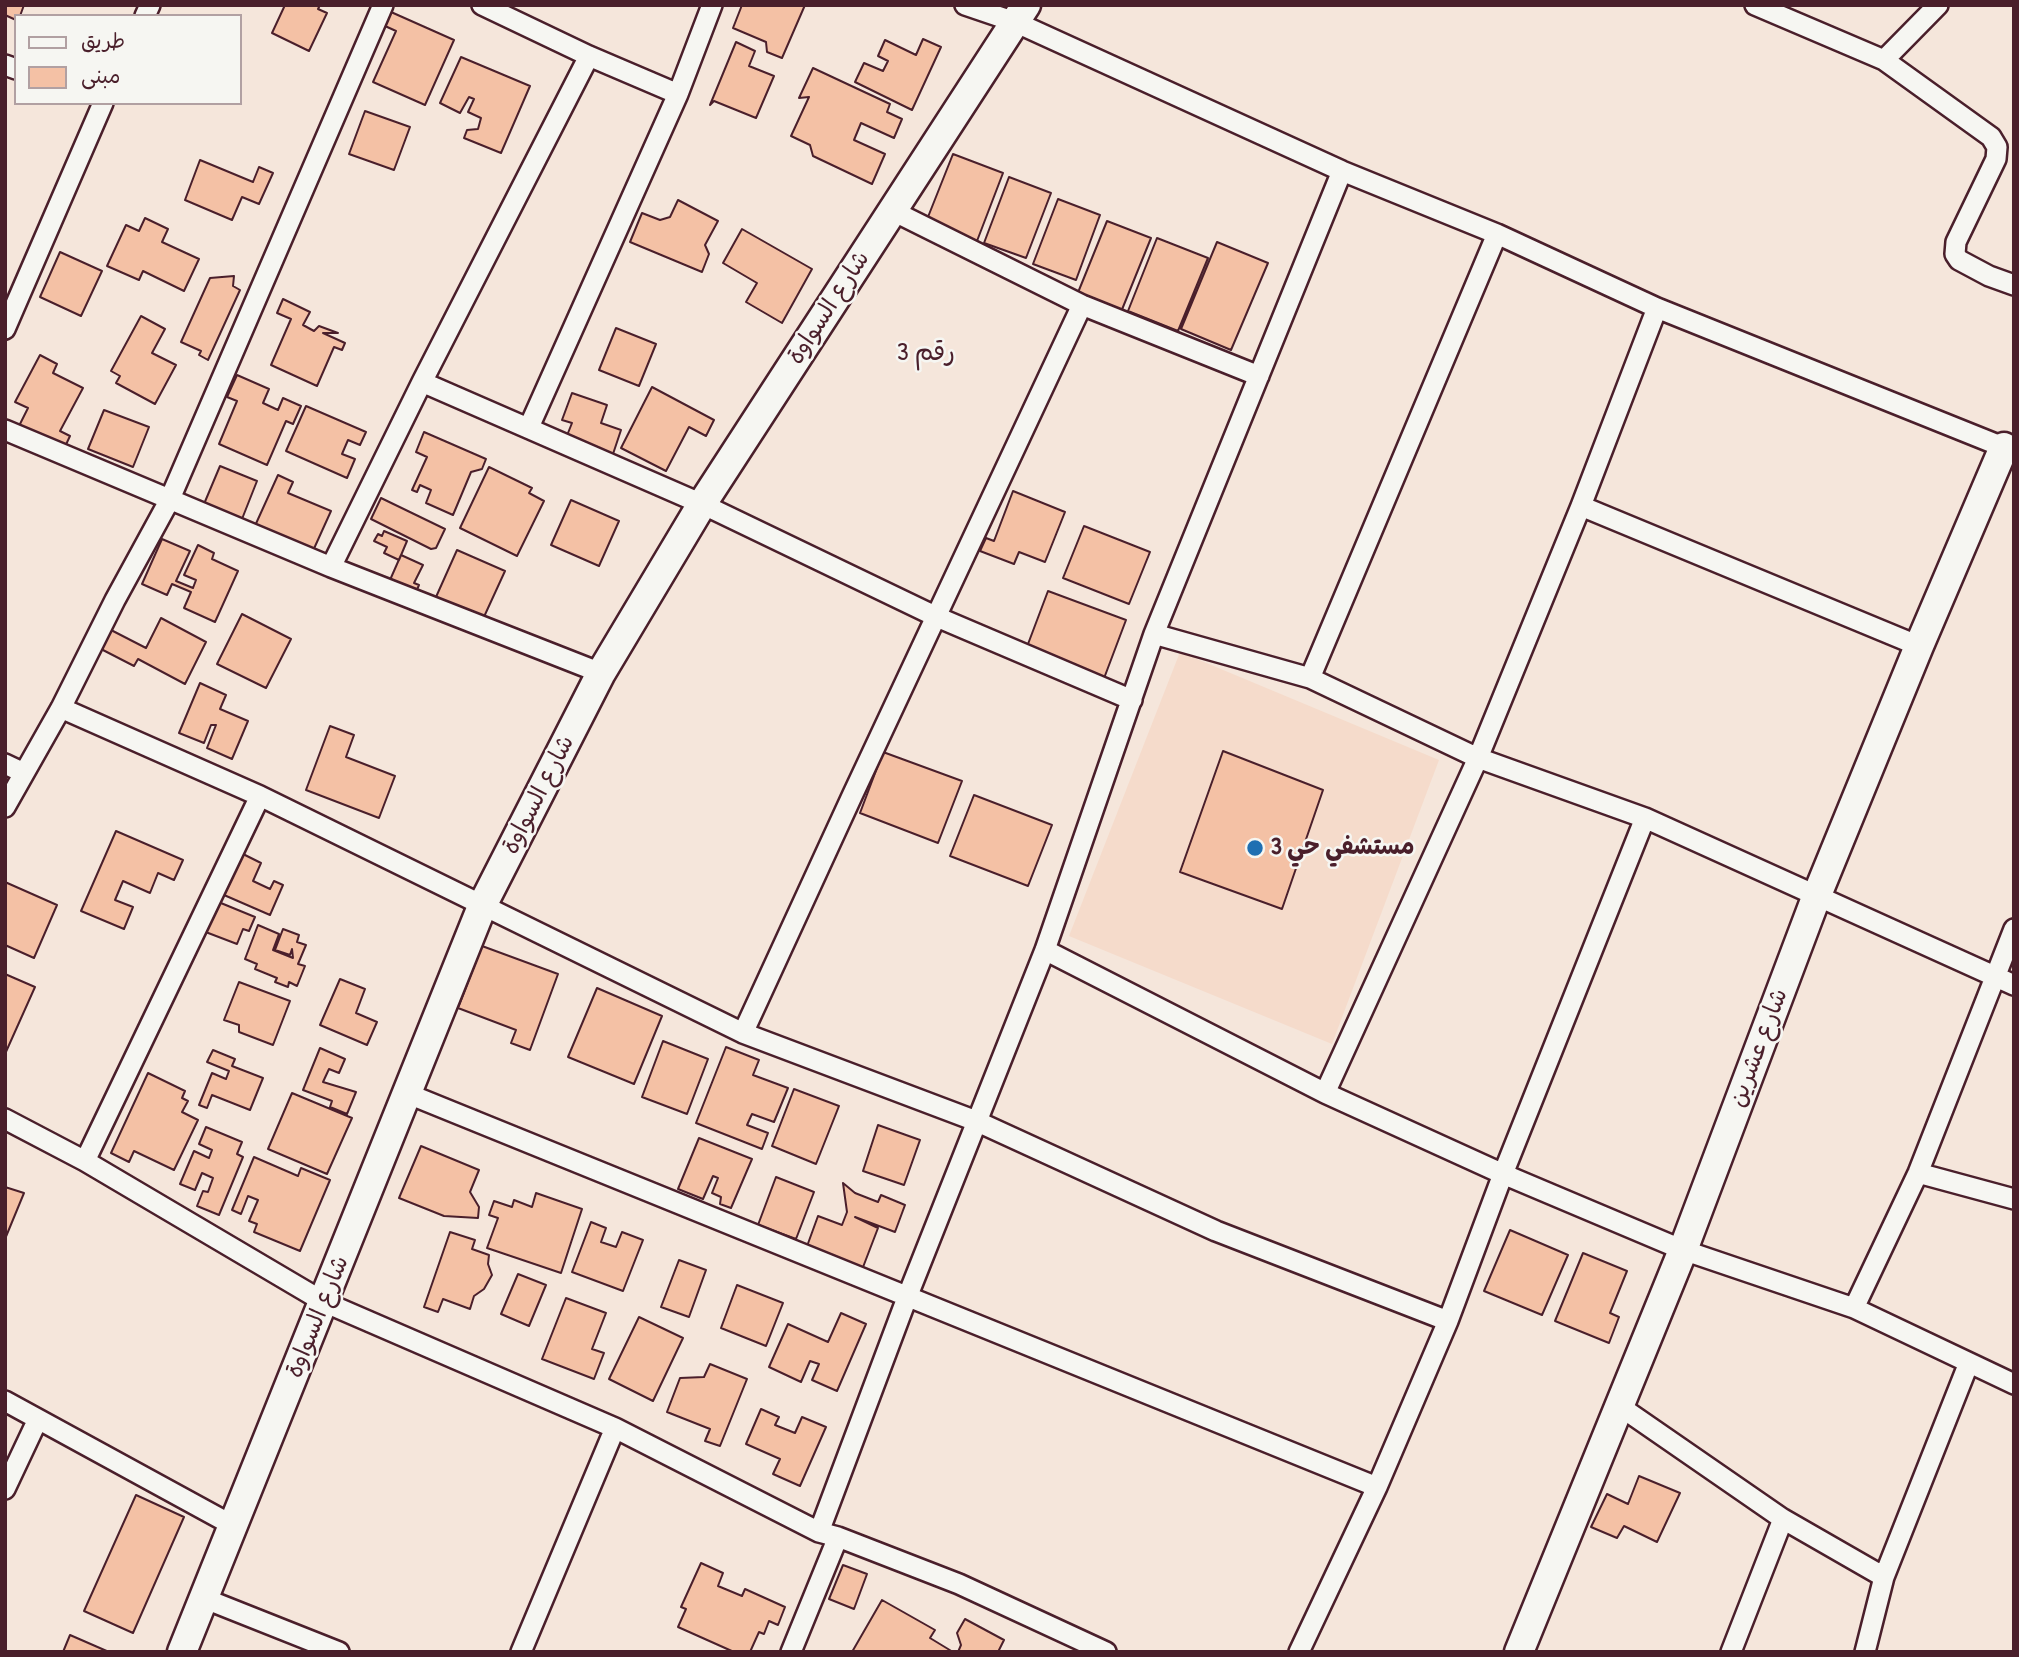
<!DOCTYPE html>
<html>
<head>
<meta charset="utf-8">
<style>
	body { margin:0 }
	#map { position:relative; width:2019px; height:1657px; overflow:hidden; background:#f5e6db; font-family:"Patrick Hand","Playpen Sans Arabic",sans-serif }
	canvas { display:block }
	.frame { position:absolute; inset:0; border:7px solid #4a1f2b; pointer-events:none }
	.legend { position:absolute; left:14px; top:14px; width:228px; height:91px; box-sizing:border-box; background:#f6f6f2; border:2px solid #b1a0a2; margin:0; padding:9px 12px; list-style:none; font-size:21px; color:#4a1f2b }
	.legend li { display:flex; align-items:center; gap:14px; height:35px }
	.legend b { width:35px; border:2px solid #b1a0a2 }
</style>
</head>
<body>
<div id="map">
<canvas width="2019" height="1657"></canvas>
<div class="frame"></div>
<ul class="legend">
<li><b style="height:9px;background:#f6f6f2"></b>طريق</li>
<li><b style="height:19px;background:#f4c1a5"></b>مبنى</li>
</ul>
</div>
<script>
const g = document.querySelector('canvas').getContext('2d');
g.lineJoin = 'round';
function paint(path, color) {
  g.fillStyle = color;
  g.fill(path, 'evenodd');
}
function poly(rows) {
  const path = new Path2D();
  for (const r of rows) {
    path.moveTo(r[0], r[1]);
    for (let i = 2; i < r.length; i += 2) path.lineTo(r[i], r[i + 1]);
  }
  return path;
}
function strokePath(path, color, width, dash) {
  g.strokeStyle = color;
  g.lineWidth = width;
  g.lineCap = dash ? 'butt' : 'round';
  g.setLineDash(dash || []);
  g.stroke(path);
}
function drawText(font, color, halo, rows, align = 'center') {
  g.font = font + ' "Patrick Hand","Playpen Sans Arabic",sans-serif';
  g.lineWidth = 5;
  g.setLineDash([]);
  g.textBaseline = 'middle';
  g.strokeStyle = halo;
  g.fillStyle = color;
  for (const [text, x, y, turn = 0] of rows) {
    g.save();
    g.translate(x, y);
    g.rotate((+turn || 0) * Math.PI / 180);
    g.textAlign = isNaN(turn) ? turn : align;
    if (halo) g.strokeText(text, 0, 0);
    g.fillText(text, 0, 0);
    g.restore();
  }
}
paint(poly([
	[1180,652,1439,760,1332,1044,1069,936]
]), '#f5dbcb');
const building = poly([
	[5,5,24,5,20,16,16,16,16,20,5,15,5,5],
	[285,5,320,5,318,9,327,13,309,51,272,33,285,5],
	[742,5,805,5,782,58,767,52,766,42,733,28,742,5],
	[391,12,454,40,425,105,373,82,396,31,385,26,391,12],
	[923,39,941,47,912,110,855,82,864,63,883,71,888,61,878,56,885,40,916,55,923,39],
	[736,42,755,51,749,66,774,76,756,118,714,101,710,105,736,42],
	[461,57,530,86,501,153,464,138,467,130,478,129,481,118,468,112,474,99,469,97,460,113,440,103,461,57],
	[813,68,890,104,887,112,902,119,894,138,861,123,854,140,885,154,872,184,813,156,810,145,791,136,809,97,799,98,813,68],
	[365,111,410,127,394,170,349,154,365,111],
	[953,154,1003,173,977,241,926,222,953,154],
	[200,160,253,182,259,167,273,173,259,204,242,197,232,220,185,200,200,160],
	[1009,177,1051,193,1026,258,984,243,1009,177],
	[1058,199,1100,215,1076,280,1033,264,1058,199],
	[678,200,718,221,705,245,709,254,702,272,630,242,642,213,660,220,670,217,678,200],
	[145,218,168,229,162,242,199,259,184,291,143,271,139,280,107,266,126,225,139,231,145,218],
	[1107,221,1151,238,1121,312,1077,295,1107,221],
	[742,229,812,269,782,323,746,302,757,283,723,263,742,229],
	[1157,238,1208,258,1178,331,1128,311,1157,238],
	[1217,242,1268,263,1231,350,1181,329,1217,242],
	[60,252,102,271,81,316,40,297,60,252],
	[234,276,233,286,240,290,208,360,199,355,201,351,181,342,210,278,234,276],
	[283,299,310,312,303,325,314,331,319,326,338,333,323,333,345,343,342,350,334,347,317,386,271,365,291,319,277,313,283,299],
	[141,316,165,329,152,353,176,365,155,404,116,383,120,376,111,371,141,316],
	[616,328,656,344,639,386,599,370,616,328],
	[40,355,57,364,53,373,83,388,60,431,70,436,63,451,18,428,28,408,15,402,40,355],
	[237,375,269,389,263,403,278,410,283,398,301,406,293,424,286,421,267,465,219,444,237,401,227,397,237,375],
	[652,387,714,420,706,436,689,427,666,471,621,448,652,387],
	[572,393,607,405,601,423,621,430,611,460,564,443,572,423,562,420,572,393],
	[306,406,366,432,360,445,348,440,342,454,355,459,347,478,286,451,306,406],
	[104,410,149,427,133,467,88,449,104,410],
	[424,432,486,459,482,469,471,472,453,515,426,503,431,490,420,485,417,492,412,490,427,457,416,452,424,432],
	[220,466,257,481,242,519,204,504,220,466],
	[489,467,532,488,529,493,544,501,517,556,460,528,489,467],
	[278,475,293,482,288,493,331,511,312,553,254,528,278,475],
	[1013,491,1065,512,1045,562,1019,552,1014,564,980,551,986,538,994,541,1013,491],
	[381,498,445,529,436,548,431,549,371,519,381,498],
	[571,500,619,521,599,566,551,545,571,500],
	[1084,526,1150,552,1129,604,1063,578,1084,526],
	[384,531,407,541,399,560,384,553,387,547,374,541,378,534,382,536,384,531],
	[162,539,190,551,176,581,193,588,196,580,184,575,198,545,214,553,212,559,238,571,215,622,184,608,191,592,172,584,167,595,142,584,162,539],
	[457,550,505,571,483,619,436,597,457,550],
	[401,555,423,565,414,583,419,585,416,592,390,580,401,555],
	[1048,591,1126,620,1103,681,1025,652,1048,591],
	[242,614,291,639,266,688,217,664,242,614],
	[161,618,206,642,185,684,138,659,134,666,101,649,111,630,146,648,161,618],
	[200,683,226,695,220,709,248,721,232,759,207,748,216,725,211,725,204,743,179,733,200,683],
	[330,726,354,735,346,757,395,776,379,818,306,790,330,726],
	[1223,751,1323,790,1282,909,1180,872,1223,751],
	[883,752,962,781,938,843,860,813,883,752],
	[974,795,1052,825,1028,886,950,856,974,795],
	[116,831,183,860,174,880,158,873,150,893,123,881,115,900,133,907,124,929,81,911,116,831],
	[243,854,261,863,253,881,270,889,274,881,283,885,270,915,224,895,243,854],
	[5,882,57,905,34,958,5,945,5,882],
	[216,901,255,917,249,931,243,929,237,944,203,931,216,901],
	[258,925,279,934,273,950,293,958,292,949,290,955,275,950,283,929,299,935,297,942,306,945,298,964,305,966,297,986,289,982,288,987,275,982,277,978,255,969,257,964,245,959,258,925],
	[482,946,558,974,530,1050,511,1043,516,1030,458,1008,482,946],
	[5,974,35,987,5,1054,5,974],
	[340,979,365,989,356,1013,377,1022,367,1045,320,1025,340,979],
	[239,982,290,1001,273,1045,239,1032,239,1025,224,1020,239,982],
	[597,988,662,1016,634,1084,568,1057,597,988],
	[663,1041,708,1059,687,1114,642,1097,663,1041],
	[726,1047,759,1060,753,1075,788,1088,774,1122,752,1114,747,1125,768,1133,762,1149,696,1123,726,1047],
	[320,1048,345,1059,339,1073,329,1069,323,1082,356,1092,347,1114,330,1107,332,1101,303,1090,320,1048],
	[213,1050,235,1059,232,1066,263,1078,250,1110,212,1095,207,1108,199,1105,212,1073,226,1079,229,1071,207,1062,213,1050],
	[148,1073,185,1091,182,1098,188,1101,182,1112,198,1120,174,1170,134,1151,129,1162,111,1153,148,1073],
	[794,1089,839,1106,816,1164,772,1146,794,1089],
	[292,1093,352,1118,327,1174,268,1149,292,1093],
	[878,1125,920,1140,904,1185,863,1171,878,1125],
	[206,1127,242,1142,237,1154,243,1157,219,1215,197,1206,203,1191,208,1192,213,1178,202,1173,195,1190,180,1184,194,1151,209,1158,212,1150,199,1144,206,1127],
	[699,1138,752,1159,731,1208,720,1204,721,1197,712,1193,718,1178,713,1176,703,1199,678,1189,699,1138],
	[421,1146,479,1170,470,1192,479,1207,478,1218,444,1216,399,1198,421,1146],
	[254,1157,298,1176,301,1168,330,1180,300,1251,254,1232,257,1224,249,1221,258,1200,248,1196,241,1214,232,1210,254,1157],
	[776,1177,814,1192,796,1239,758,1225,776,1177],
	[843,1183,855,1193,878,1202,881,1195,905,1205,895,1232,855,1217,878,1228,860,1275,806,1249,818,1216,842,1225,847,1212,843,1183],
	[5,1187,24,1193,5,1239,5,1187],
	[536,1193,582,1209,561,1273,487,1248,498,1218,489,1215,494,1201,512,1207,514,1200,532,1207,536,1193],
	[591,1222,606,1228,601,1242,616,1247,622,1232,643,1240,623,1291,572,1272,591,1222],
	[1510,1230,1568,1255,1542,1315,1484,1291,1510,1230],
	[450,1232,475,1240,472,1249,489,1255,488,1264,492,1275,484,1289,474,1296,470,1309,443,1299,438,1312,424,1307,450,1232],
	[1583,1253,1627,1271,1610,1313,1619,1317,1609,1343,1555,1321,1583,1253],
	[679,1260,706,1270,689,1317,661,1307,679,1260],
	[518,1274,546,1285,529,1326,501,1314,518,1274],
	[737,1285,783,1303,766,1346,721,1328,737,1285],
	[566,1298,606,1313,592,1349,604,1353,594,1379,542,1359,566,1298],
	[841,1313,866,1324,837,1391,812,1380,819,1364,810,1361,801,1382,769,1367,788,1324,828,1342,841,1313],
	[639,1317,683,1338,653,1401,609,1379,639,1317],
	[710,1364,747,1379,720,1446,705,1441,710,1429,667,1412,680,1378,704,1377,710,1364],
	[761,1409,779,1417,775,1425,795,1433,802,1417,826,1427,800,1486,773,1474,780,1459,746,1444,761,1409],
	[1639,1476,1680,1493,1657,1542,1624,1526,1617,1538,1591,1527,1607,1494,1628,1504,1639,1476],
	[136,1495,184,1517,133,1633,84,1611,136,1495],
	[701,1563,723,1573,718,1586,742,1596,745,1589,785,1607,778,1625,769,1621,764,1634,759,1632,750,1652,734,1652,678,1627,686,1609,681,1607,701,1563],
	[843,1565,867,1574,854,1609,829,1599,843,1565],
	[882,1600,935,1630,930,1638,953,1652,852,1652,882,1600],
	[965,1619,1004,1640,998,1652,958,1652,961,1645,957,1633,965,1619],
	[70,1635,109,1652,63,1652,70,1635]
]);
paint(building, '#f4c1a5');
strokePath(building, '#4a1f2b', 2);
const street = poly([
	[482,5,589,56,678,94],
	[965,5,1015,22,1342,171,1497,234,1657,308,2013,451],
	[1755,5,1884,60,1991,137,1997,147,1996,159,1956,242,1955,254,1959,260,1989,276,2014,285],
	[145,16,150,5],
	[1884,60,1938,5],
	[5,65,16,69],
	[893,211,1082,305,1259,376],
	[5,329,103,103],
	[422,382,702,504,937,617,1132,700],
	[529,427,678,94,712,5],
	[5,430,331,567,601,673],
	[1581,506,1919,646],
	[331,567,422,382,589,56],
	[1154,634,1310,678,1478,758,1645,818,2014,985],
	[1310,678,1497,234],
	[61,708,260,796,743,1033,976,1121,1216,1231,1448,1321],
	[5,764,24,773],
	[5,807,61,708,115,600,169,501,383,5],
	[1045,950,1325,1093,1503,1174,1683,1250,1854,1308,2014,1384],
	[743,1033,852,796,1082,305],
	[406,1093,1377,1487],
	[1325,1093,1478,758,1581,506,1657,308],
	[5,1119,85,1161,324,1302,615,1428,819,1532,838,1537,959,1584,1106,1652],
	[85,1161,260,796],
	[1918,1173,2014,1199],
	[1854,1308,1918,1173,2014,929],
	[5,1401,232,1525],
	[1618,1405,1783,1519,1884,1577],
	[5,1489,38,1419],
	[819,1532,908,1295,1045,950,1154,634,1342,171],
	[203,1598,339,1652],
	[521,1652,615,1428],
	[791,1652,838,1537],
	[1299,1652,1377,1487,1448,1321,1503,1174,1645,818],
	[1731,1652,1783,1519],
	[1865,1652,1884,1577,1968,1365]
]);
const secondary = poly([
	[182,1652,483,904,601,673,702,504,1026,5],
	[1519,1652,1683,1250,1817,895,1919,646,2004,447]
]);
strokePath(street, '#4a1f2b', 24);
strokePath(secondary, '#4a1f2b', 33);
strokePath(street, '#f6f6f2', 19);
strokePath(secondary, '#f6f6f2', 28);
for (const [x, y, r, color] of [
	[1255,848,9,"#1f6fb2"]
]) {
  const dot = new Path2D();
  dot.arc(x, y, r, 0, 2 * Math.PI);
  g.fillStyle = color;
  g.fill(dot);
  strokePath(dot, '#f6f6f2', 2.5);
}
drawText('24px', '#4a1f2b', '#f6f6f2', [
	["شارع السواوة",829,308,-57],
	["شارع السواوة",539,795,-63],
	["شارع عشرين",1759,1048,-69],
	["شارع السواوة",318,1317,-68]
]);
drawText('bold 24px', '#4a1f2b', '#f6f6f2', [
	["مستشفي حي 3",1271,848]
], 'left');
drawText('26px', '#4a1f2b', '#f6f6f2', [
	["رقم 3",926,353]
]);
</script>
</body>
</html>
